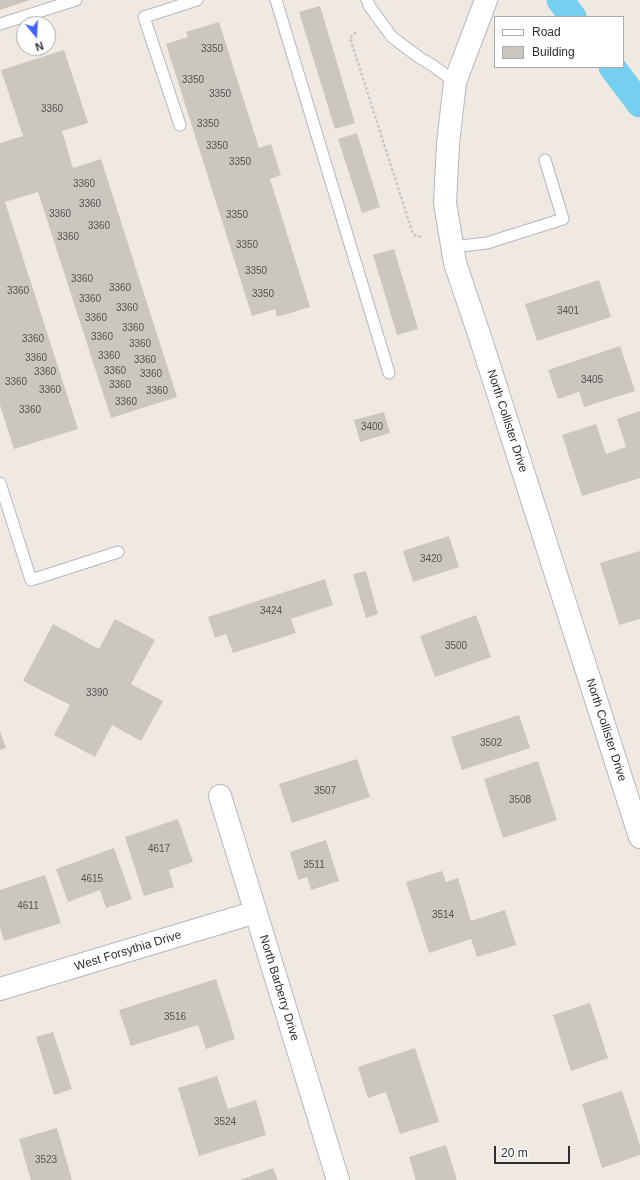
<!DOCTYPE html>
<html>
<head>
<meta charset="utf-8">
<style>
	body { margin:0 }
	#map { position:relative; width:640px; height:1180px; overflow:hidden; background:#efe9e1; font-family:Arial,sans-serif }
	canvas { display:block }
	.legend { position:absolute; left:494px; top:16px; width:130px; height:52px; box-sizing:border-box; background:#fff; border:1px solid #ababab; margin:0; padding:5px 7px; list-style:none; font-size:12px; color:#2e2e2e }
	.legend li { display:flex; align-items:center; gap:8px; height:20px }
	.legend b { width:20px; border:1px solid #ababab }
	.north { position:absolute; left:16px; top:16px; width:40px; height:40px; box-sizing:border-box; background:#fff; border:1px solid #ababab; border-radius:50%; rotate:162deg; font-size:11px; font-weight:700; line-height:16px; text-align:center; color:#2e2e2e }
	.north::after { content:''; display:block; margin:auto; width:14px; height:18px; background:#4264fb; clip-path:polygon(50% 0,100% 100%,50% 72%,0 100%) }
	.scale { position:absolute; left:494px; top:1146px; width:76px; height:18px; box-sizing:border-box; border:2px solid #2e2e2e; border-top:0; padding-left:5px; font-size:12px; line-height:14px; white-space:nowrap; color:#2e2e2e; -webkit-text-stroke:3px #fff; paint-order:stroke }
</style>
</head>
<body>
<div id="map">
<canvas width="640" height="1180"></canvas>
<ul class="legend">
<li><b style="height:5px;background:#fff"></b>Road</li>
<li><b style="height:11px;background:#cbc7bf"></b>Building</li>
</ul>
<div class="north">N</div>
<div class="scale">20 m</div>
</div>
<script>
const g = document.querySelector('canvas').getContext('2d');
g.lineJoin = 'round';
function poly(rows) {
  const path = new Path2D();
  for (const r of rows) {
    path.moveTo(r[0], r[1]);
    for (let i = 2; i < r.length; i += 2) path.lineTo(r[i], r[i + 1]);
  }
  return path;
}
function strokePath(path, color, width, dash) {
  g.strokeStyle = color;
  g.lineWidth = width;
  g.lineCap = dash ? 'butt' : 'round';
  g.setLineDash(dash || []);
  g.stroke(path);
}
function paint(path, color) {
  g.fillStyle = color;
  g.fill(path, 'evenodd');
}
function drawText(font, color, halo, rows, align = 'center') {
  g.font = font + ' Arial,sans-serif';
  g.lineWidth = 3.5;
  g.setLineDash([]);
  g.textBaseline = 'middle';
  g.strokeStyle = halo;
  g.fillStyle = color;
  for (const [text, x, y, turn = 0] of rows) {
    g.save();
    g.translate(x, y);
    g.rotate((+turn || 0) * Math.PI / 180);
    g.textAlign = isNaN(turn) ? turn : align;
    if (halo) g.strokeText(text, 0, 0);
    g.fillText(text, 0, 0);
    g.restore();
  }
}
strokePath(poly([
	[560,0,573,17],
	[612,67,640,104]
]), '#75cff0', 27);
paint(poly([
	[0,0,30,0,0,10],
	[320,6,355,123,335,129,299,12],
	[219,22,259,148,271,144,281,175,270,179,310,307,277,317,275,309,252,316,166,44,188,37,186,32],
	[64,50,88,123,62,131,73,168,101,159,177,397,111,418,38,192,5,202,78,429,14,449,0,405,0,143,23,136,1,70],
	[357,133,380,207,362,213,338,139],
	[394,249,418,329,397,335,373,255],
	[599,280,611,317,537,341,525,304],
	[620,346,635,391,584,407,579,392,558,399,548,370],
	[640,411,640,478,582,496,562,435,596,424,606,454,626,447,617,419],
	[384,412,390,433,360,442,354,420],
	[449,536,459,567,413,582,403,551],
	[640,551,640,619,619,625,600,563],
	[366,571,378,614,366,618,353,574],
	[325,579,333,605,291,619,296,633,233,653,226,634,215,638,208,617],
	[476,615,491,657,435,677,420,636],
	[115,619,155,640,131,684,163,701,141,741,112,725,95,757,54,735,70,705,23,681,53,624,99,649],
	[519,715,530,748,462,770,451,737],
	[0,731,6,748,0,750],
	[357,759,370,797,292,823,279,784],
	[538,761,557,820,503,838,484,779],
	[178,819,193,862,169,870,174,887,144,896,125,837],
	[326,840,339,881,311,890,307,877,298,880,290,852],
	[114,848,132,899,106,908,100,890,68,902,56,869],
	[442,871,446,882,458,878,471,921,505,910,516,945,477,957,471,939,429,953,406,882],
	[45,875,61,923,4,941,0,927,0,890],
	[216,979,235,1039,206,1049,198,1025,131,1046,119,1010],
	[590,1003,608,1058,571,1071,553,1015],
	[53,1032,72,1089,54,1095,36,1037],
	[415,1048,439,1122,400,1134,386,1092,368,1098,358,1067],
	[217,1076,228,1109,256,1100,266,1135,199,1156,178,1088],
	[622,1091,640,1145,640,1155,602,1168,582,1104],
	[57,1128,72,1180,31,1180,19,1139],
	[446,1145,457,1180,416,1180,409,1157],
	[273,1168,278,1180,240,1180]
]), '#cbc7bf');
const lane = poly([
	[276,0,389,373],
	[367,0,370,7,392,37,420,58,432,65,455,82],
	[0,24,76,0],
	[180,125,144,17,197,0],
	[452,247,487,243,563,219,545,160],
	[0,483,31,580,118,552]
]);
const street = poly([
	[220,796,338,1180],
	[0,989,256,912]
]);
const secondary = poly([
	[486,0,455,82,448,144,445,203,455,263,480,337,640,837]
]);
strokePath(lane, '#b4b7c1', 13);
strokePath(street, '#b4b7c1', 24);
strokePath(secondary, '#b4b7c1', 24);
strokePath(poly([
	[356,32,350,38,412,231,416,236,423,237]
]), '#c9c9c9', 2.5, [3, 2]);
strokePath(lane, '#fff', 11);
strokePath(street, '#fff', 22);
strokePath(secondary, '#fff', 22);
drawText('10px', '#555452', null, [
	["3350",212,49],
	["3350",193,80],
	["3350",220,94],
	["3360",52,109],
	["3350",208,124],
	["3350",217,146],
	["3350",240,162],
	["3360",84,184],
	["3360",90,204],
	["3360",60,214],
	["3350",237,215],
	["3360",99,226],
	["3360",68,237],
	["3350",247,245],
	["3350",256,271],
	["3360",82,279],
	["3360",120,288],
	["3360",18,291],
	["3350",263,294],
	["3360",90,299],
	["3360",127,308],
	["3401",568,311],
	["3360",96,318],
	["3360",133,328],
	["3360",102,337],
	["3360",33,339],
	["3360",140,344],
	["3360",109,356],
	["3360",36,358],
	["3360",145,360],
	["3360",115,371],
	["3360",45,372],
	["3360",151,374],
	["3405",592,380],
	["3360",16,382],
	["3360",120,385],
	["3360",50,390],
	["3360",157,391],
	["3360",126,402],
	["3360",30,410],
	["3400",372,427],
	["3420",431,559],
	["3424",271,611],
	["3500",456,646],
	["3390",97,693],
	["3502",491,743],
	["3507",325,791],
	["3508",520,800],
	["4617",159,849],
	["3511",314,865],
	["4615",92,879],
	["4611",28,906],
	["3514",443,915],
	["3516",175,1017],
	["3524",225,1122],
	["3523",46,1160]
]);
drawText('12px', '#2e2e2e', '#fff', [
	["North Collister Drive",507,421,72],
	["North Collister Drive",606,730,72],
	["West Forsythia Drive",128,951,-17],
	["North Barberry Drive",279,988,73]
]);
</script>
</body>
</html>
